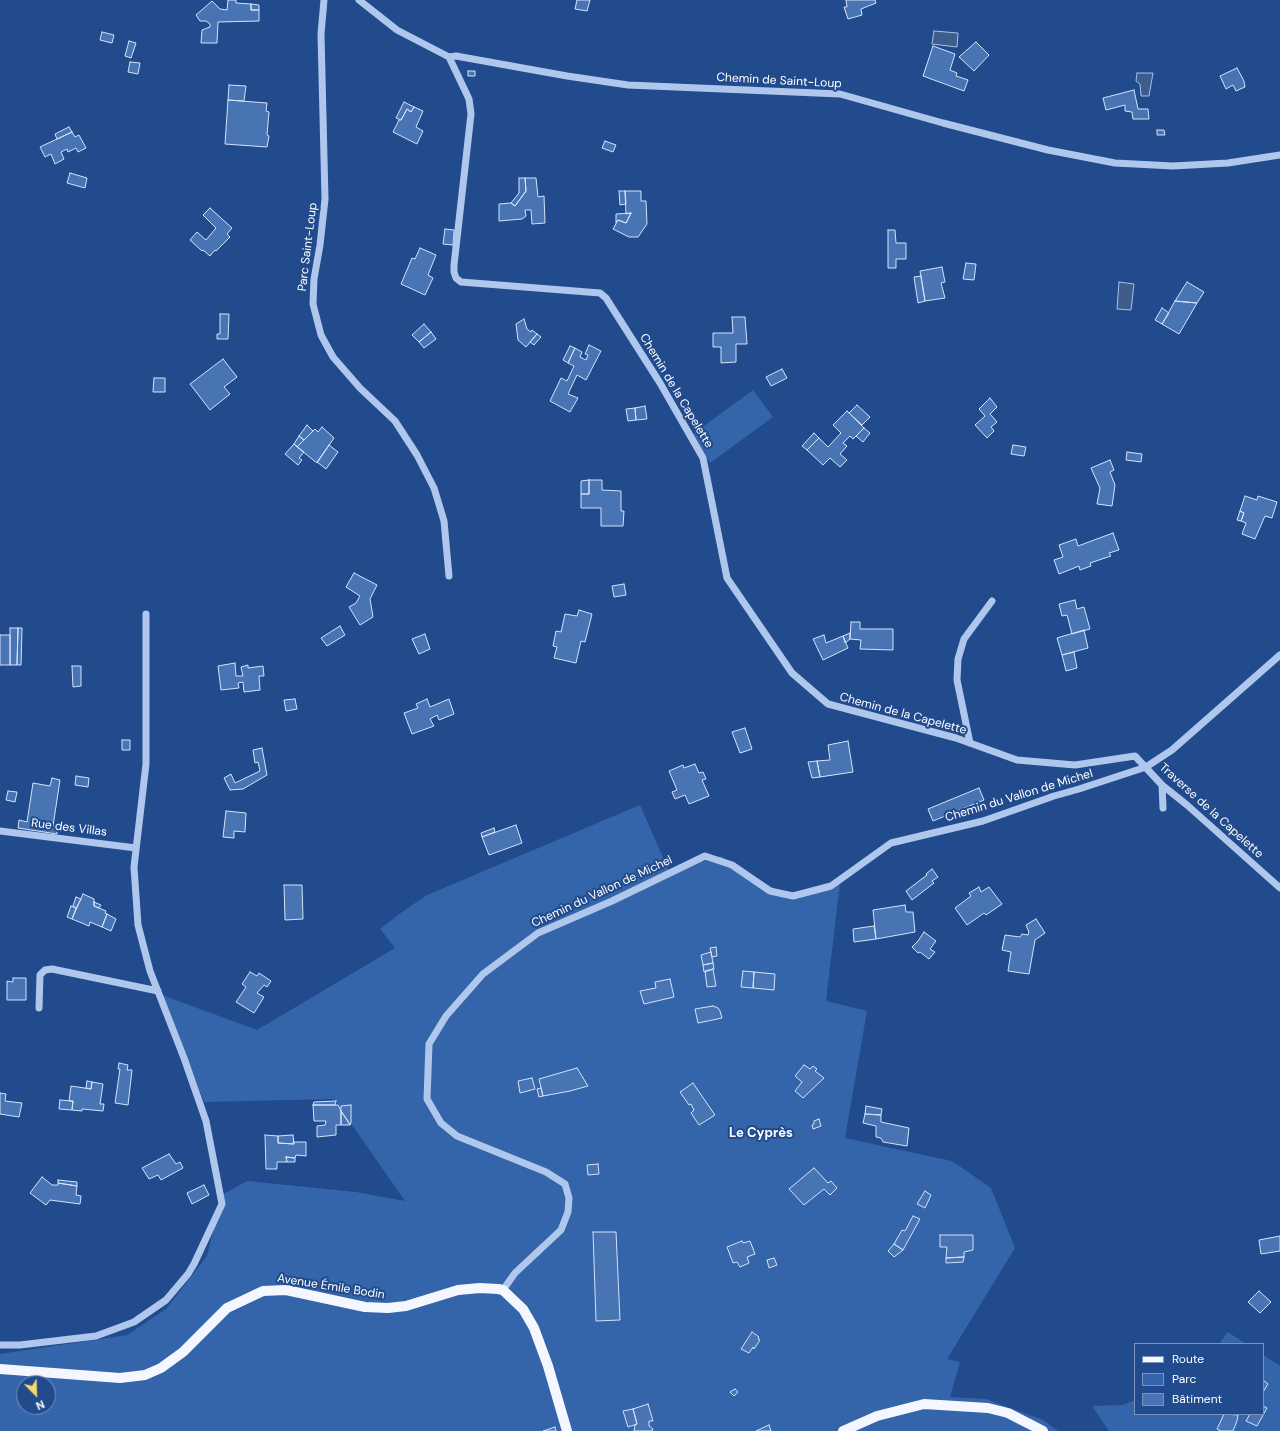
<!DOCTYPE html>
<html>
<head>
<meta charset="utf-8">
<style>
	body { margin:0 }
	#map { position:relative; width:1280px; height:1431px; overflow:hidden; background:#214b8d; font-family:"DM Sans",sans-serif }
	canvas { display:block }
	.legend { position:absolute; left:1134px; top:1343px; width:130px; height:72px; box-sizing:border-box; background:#214b8d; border:1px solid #7a93bb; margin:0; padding:5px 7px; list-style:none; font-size:12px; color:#fff }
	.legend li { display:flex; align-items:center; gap:8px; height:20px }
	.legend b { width:20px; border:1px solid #7a93bb }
	.north { position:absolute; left:16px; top:1375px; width:40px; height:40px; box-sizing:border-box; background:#214b8d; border:1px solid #7a93bb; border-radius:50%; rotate:157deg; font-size:11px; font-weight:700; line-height:16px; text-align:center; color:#fff }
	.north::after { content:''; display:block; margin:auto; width:14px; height:18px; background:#f9d770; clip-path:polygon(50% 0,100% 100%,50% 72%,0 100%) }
</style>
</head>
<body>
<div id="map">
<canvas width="1280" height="1431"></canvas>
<ul class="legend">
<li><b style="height:5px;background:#f4f7ff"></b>Route</li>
<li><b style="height:11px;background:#3464aa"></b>Parc</li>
<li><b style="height:11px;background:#4974b4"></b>Bâtiment</li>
</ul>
<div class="north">N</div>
</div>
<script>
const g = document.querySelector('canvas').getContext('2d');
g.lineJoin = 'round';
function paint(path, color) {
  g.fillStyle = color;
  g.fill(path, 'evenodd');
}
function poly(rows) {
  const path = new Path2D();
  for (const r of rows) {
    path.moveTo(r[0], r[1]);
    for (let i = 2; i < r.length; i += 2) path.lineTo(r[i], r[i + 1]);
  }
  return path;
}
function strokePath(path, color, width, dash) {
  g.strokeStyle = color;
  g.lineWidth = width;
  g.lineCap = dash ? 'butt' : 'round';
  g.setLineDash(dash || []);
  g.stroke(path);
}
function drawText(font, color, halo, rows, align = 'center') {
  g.font = font + ' "DM Sans",sans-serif';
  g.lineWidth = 4;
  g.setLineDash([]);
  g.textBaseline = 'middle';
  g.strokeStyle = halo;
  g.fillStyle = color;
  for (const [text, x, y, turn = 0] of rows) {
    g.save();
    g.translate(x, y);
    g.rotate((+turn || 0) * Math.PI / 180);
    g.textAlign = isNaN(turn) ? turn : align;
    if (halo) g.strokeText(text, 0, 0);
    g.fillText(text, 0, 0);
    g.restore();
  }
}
paint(poly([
	[753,390,773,417,710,463,693,434],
	[640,805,669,871,721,856,783,894,840,883,826,1001,867,1011,845,1138,952,1161,991,1188,1015,1248,947,1359,960,1362,950,1397,986,1399,1043,1420,1058,1431,0,1431,0,1354,127,1335,166,1309,207,1256,222,1195,247,1181,356,1192,405,1201,334,1099,204,1102,162,995,257,1030,395,948,380,929,402,912,427,895],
	[24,1383,48,1383,48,1407,24,1407],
	[1228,1332,1246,1344,1219,1344],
	[1263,1355,1280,1366,1280,1431,1109,1431,1092,1406,1123,1405,1135,1400,1135,1414,1263,1414]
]), '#3464aa');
const water = poly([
	[934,31,958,33,957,47,932,44,934,31],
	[1137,73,1153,73,1149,96,1141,96,1140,84,1136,81,1137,73],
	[1119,282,1134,284,1131,310,1117,309,1119,282]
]);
paint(water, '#3e5c8c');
strokePath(water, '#a2c2ed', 1);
const building = poly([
	[228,0,236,0,236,3,251,4,251,10,259,10,259,21,218,22,217,43,201,43,202,30,210,27,210,24,206,21,200,21,196,15,212,1,220,9,227,10,228,0],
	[577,0,590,0,587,11,575,9,577,0],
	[846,0,875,0,876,3,861,9,862,15,848,19,844,7,847,7,846,0],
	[251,4,259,5,259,10,251,10,251,4],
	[102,32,114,35,112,43,100,40,102,32],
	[129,41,136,43,131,58,125,56,129,41],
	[976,42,989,55,974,71,959,57,976,42],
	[933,46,955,54,950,70,957,73,956,76,968,80,964,91,923,76,933,46],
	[130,62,140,63,138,74,128,72,130,62],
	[1237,68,1244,81,1245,87,1236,91,1233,85,1226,89,1220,76,1237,68],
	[468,71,475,71,475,76,468,76,468,71],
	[229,85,246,86,244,101,228,100,229,85],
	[1134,90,1138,109,1148,109,1149,119,1133,119,1132,112,1125,111,1125,105,1106,110,1103,98,1134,90],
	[228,100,267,103,266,111,269,112,267,135,269,136,267,147,225,144,228,100],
	[404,102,414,107,411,112,407,109,401,120,396,118,404,102],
	[414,107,423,111,416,127,423,131,417,144,393,132,399,120,401,120,407,109,411,112,414,107],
	[69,127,72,132,57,139,55,134,69,127],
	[1157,130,1164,130,1165,135,1157,135,1157,130],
	[72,132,75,137,79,135,86,148,78,152,76,148,68,152,67,149,61,152,64,159,55,164,51,154,45,157,40,147,72,132],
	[605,141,616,145,613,152,602,148,605,141],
	[70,173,87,178,85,188,67,183,70,173],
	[519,178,525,178,526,191,515,206,511,203,519,193,519,178],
	[525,178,536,178,538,197,544,196,545,223,532,224,531,210,525,210,526,216,522,219,499,221,499,204,511,203,515,206,526,191,525,178],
	[619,191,625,191,626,204,620,205,619,191],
	[625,191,641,191,641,201,646,201,647,224,638,237,629,237,613,229,618,220,626,223,631,213,626,214,625,191],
	[210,208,232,228,227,234,230,237,216,251,215,250,210,256,203,250,202,251,190,240,197,232,206,240,216,228,203,215,210,208],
	[631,213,626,223,618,220,616,223,616,214,631,213],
	[445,229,454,230,453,245,443,244,445,229],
	[888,230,895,230,896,243,906,243,906,259,896,259,896,268,888,268,888,230],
	[420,248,436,255,428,275,433,278,425,295,401,284,412,258,415,259,420,248],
	[966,263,976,264,974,280,963,279,966,263],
	[942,267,945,282,941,283,945,298,925,301,920,271,942,267],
	[921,276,925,301,918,303,914,277,921,276],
	[1187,282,1204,292,1197,303,1175,301,1187,282],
	[1175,301,1197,303,1179,334,1162,324,1175,301],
	[1162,308,1169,313,1162,324,1155,320,1162,308],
	[220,314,229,314,228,339,217,339,217,334,220,334,220,314],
	[732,317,745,317,747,344,736,344,736,362,721,363,721,347,713,347,713,333,733,333,732,317],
	[524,319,527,329,531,332,532,330,537,334,526,347,518,340,516,324,524,319],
	[424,324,431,332,419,342,412,335,424,324],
	[431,332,436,339,424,348,419,342,431,332],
	[537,334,541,337,534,345,530,342,537,334],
	[589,345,601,351,586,380,577,375,568,394,578,398,570,412,550,401,561,378,567,381,574,366,568,363,575,348,582,352,580,357,586,360,588,355,585,354,589,345],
	[570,346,575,348,568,363,563,360,570,346],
	[223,359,237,377,224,387,230,394,210,410,190,384,223,359],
	[782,369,787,378,771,386,766,377,782,369],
	[154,378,165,378,165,392,153,392,154,378],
	[990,398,997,407,990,414,997,422,991,427,994,431,987,438,975,425,985,416,979,409,990,398],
	[857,405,870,417,862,425,849,413,857,405],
	[645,406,647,419,636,420,635,408,645,406],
	[635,408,636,420,628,421,626,409,635,408],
	[847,411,864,428,853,439,850,436,843,443,847,446,840,454,847,460,840,467,830,458,823,465,807,450,819,438,828,447,841,433,833,425,847,411],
	[307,425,313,431,304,440,299,436,307,425],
	[322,427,334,438,317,463,297,447,315,429,318,432,322,427],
	[864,428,870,433,863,442,856,436,864,428],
	[814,433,819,438,807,450,802,446,814,433],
	[299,436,304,440,297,447,294,444,299,436],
	[294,444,304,452,299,458,302,460,298,465,285,454,294,444],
	[329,445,338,452,326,469,317,462,329,445],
	[1013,445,1026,447,1024,456,1011,454,1013,445],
	[1127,452,1142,454,1141,462,1126,460,1127,452],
	[1110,460,1114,470,1110,472,1115,485,1112,506,1097,504,1100,488,1091,468,1110,460],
	[589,480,602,480,602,490,621,491,621,511,624,511,623,526,601,526,601,508,581,508,581,494,589,494,589,480],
	[589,480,589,494,581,494,581,481,589,480],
	[1245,496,1257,500,1258,496,1277,502,1272,518,1265,516,1255,539,1242,534,1246,523,1241,521,1244,513,1240,511,1245,496],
	[1240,511,1244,513,1241,521,1237,520,1240,511],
	[1113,533,1119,550,1109,553,1111,556,1090,563,1091,566,1080,570,1079,566,1059,574,1054,560,1063,557,1059,545,1076,539,1078,546,1113,533],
	[354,573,377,585,370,599,373,617,360,625,349,607,356,603,360,596,346,587,354,573],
	[624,584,626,595,614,597,612,586,624,584],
	[1075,600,1077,609,1084,607,1090,629,1072,634,1067,615,1062,616,1059,604,1075,600],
	[579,610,592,614,585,642,581,641,576,663,554,658,557,647,553,646,556,631,561,632,565,614,577,616,579,610],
	[851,622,860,622,860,629,893,629,893,650,860,649,861,640,850,639,851,622],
	[340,626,345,635,327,646,321,638,340,626],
	[10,628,18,628,17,665,10,665,10,628],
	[18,628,22,628,21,665,17,665,18,628],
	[1084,630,1088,648,1062,655,1057,638,1084,630],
	[850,633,850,639,845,643,843,636,850,633],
	[425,634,430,649,419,654,412,639,425,634],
	[0,635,10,635,10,665,0,665,0,635],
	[824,635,826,643,843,636,848,648,823,660,813,639,824,635],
	[1074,652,1077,668,1066,671,1062,655,1074,652],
	[235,663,236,676,243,676,241,667,248,665,248,668,263,666,264,676,259,676,260,690,244,692,243,682,238,683,239,688,221,690,218,666,235,663],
	[72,666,81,666,81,686,73,687,72,666],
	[295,699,297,709,286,711,284,700,295,699],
	[427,699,430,707,449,699,454,714,439,720,437,715,430,719,434,726,412,734,404,713,418,708,416,704,427,699],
	[745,728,752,749,740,753,732,732,745,728],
	[122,740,130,740,130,750,122,750,122,740],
	[848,741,853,772,820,777,817,761,830,760,828,745,848,741],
	[262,748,267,775,243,789,230,790,224,778,231,774,235,783,260,771,258,762,255,763,253,750,262,748],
	[817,761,820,777,812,778,808,762,817,761],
	[695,764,699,773,703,772,706,779,702,780,709,796,689,804,685,795,675,799,672,792,677,790,669,771,683,765,684,768,695,764],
	[76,776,89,778,88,787,75,785,76,776],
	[52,778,60,780,53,826,57,826,57,834,18,828,19,820,27,822,33,783,50,786,52,778],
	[979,788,984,800,933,821,928,809,979,788],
	[8,791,17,792,15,802,6,800,8,791],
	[226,811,246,813,245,832,234,831,234,838,223,837,226,811],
	[516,825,522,843,489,855,482,837,516,825],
	[494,828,495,832,482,837,481,833,494,828],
	[932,869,938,877,932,881,934,883,912,900,906,891,927,875,926,874,932,869],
	[284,885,302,885,303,919,285,920,284,885],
	[979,887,981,892,989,887,1002,904,986,915,984,913,967,925,955,908,971,896,969,893,979,887],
	[83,894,94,899,94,906,106,911,105,913,107,914,102,927,90,922,89,926,72,919,83,894],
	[76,897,81,899,76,908,73,906,76,897],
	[94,902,101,905,99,908,94,906,94,902],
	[905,905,906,912,913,912,915,932,876,939,873,910,905,905],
	[71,906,76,908,72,919,67,917,71,906],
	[107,914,116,919,111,931,102,927,107,914],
	[1036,919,1045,933,1035,940,1029,974,1008,971,1011,952,1002,950,1005,935,1020,937,1022,934,1028,935,1029,932,1026,925,1036,919],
	[874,926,876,939,854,942,853,929,874,926],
	[924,932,936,941,930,949,935,952,929,959,920,952,918,953,912,947,918,941,924,932],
	[716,947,717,956,712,957,710,948,716,947],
	[711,952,713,963,703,965,701,955,711,952],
	[713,963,714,969,704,972,703,965,713,963],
	[713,969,716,986,707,987,705,971,713,969],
	[743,971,754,972,753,988,741,987,743,971],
	[250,972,257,976,259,973,271,981,267,987,264,985,257,993,264,997,254,1013,236,1002,246,987,242,984,250,972],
	[754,972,775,974,774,990,753,988,754,972],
	[13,978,26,978,26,1000,7,1000,7,981,13,982,13,978],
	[670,979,674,997,644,1004,640,991,656,988,655,982,670,979],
	[713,1006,718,1008,720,1011,722,1018,698,1023,695,1009,713,1006],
	[119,1063,128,1065,127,1070,132,1070,128,1105,115,1103,120,1069,118,1069,119,1063],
	[804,1065,810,1069,813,1066,817,1069,815,1071,824,1078,803,1098,795,1091,802,1082,795,1076,804,1065],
	[577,1068,588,1086,570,1091,543,1096,539,1079,577,1068],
	[532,1078,535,1089,520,1093,518,1081,532,1078],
	[87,1081,92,1082,91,1089,86,1088,87,1081],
	[92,1082,103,1084,100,1104,104,1104,103,1111,82,1109,82,1111,72,1110,73,1101,69,1101,71,1086,91,1089,92,1082],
	[693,1083,715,1115,699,1125,691,1113,694,1110,691,1104,689,1105,680,1092,693,1083],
	[541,1088,543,1096,539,1097,537,1089,541,1088],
	[0,1093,6,1094,5,1101,22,1103,19,1117,0,1114,0,1093],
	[60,1100,73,1101,72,1110,59,1109,60,1100],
	[336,1101,335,1105,313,1105,314,1102,336,1101],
	[313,1105,338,1105,341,1111,341,1125,336,1125,336,1135,317,1137,317,1126,325,1125,326,1121,314,1121,313,1105],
	[351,1105,351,1123,350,1125,341,1111,341,1106,351,1105],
	[866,1106,882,1109,881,1115,865,1114,866,1106],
	[341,1111,348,1121,350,1125,341,1125,341,1111],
	[865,1114,881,1115,881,1122,909,1128,907,1146,883,1142,881,1138,876,1137,876,1126,863,1123,865,1114],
	[819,1119,821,1126,813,1129,812,1125,814,1124,814,1121,819,1119],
	[265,1135,278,1136,278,1143,294,1144,293,1142,306,1142,306,1156,296,1155,295,1158,286,1157,287,1162,277,1162,277,1169,266,1169,265,1135],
	[293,1135,294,1144,278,1143,278,1136,293,1135],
	[169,1154,176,1164,180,1162,183,1168,161,1180,158,1175,149,1179,142,1168,169,1154],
	[286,1157,295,1158,295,1162,287,1162,286,1157],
	[598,1164,599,1174,588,1175,587,1165,598,1164],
	[814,1168,828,1183,831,1181,837,1188,830,1195,824,1189,804,1205,789,1189,814,1168],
	[42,1177,52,1185,58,1185,58,1183,77,1186,76,1195,81,1196,80,1204,50,1200,46,1205,30,1193,42,1177],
	[58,1180,77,1182,77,1186,58,1183,58,1180],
	[204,1185,209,1195,192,1204,187,1193,204,1185],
	[925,1191,931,1195,925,1208,917,1204,925,1191],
	[913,1216,920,1219,903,1250,894,1244,902,1230,905,1231,913,1216],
	[593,1232,616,1232,620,1320,596,1321,593,1232],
	[940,1235,973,1235,973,1250,964,1252,964,1257,946,1258,947,1247,940,1247,940,1235],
	[1280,1236,1280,1251,1261,1254,1259,1240,1280,1236],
	[742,1241,743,1243,750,1241,755,1254,747,1257,749,1263,740,1267,737,1262,733,1263,727,1247,742,1241],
	[894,1244,903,1250,894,1257,888,1251,894,1244],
	[964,1257,963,1262,946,1263,946,1258,964,1257],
	[774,1258,777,1265,769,1268,767,1260,774,1258],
	[1259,1291,1271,1302,1260,1313,1248,1302,1259,1291],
	[752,1332,759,1337,758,1339,760,1340,754,1349,753,1347,749,1353,741,1349,752,1332],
	[1263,1380,1268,1384,1263,1392,1263,1380],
	[735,1389,738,1392,734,1396,730,1392,735,1389],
	[648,1404,653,1421,649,1421,649,1426,653,1429,652,1431,634,1431,635,1425,637,1424,633,1409,648,1404],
	[1263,1406,1267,1408,1257,1426,1246,1421,1250,1414,1263,1414,1263,1406],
	[633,1409,637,1424,628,1427,623,1411,633,1409],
	[1224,1414,1238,1415,1237,1421,1233,1431,1221,1431,1217,1429,1224,1414],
	[769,1425,771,1431,756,1431,769,1425],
	[555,1427,556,1431,543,1431,555,1427]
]);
paint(building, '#4974b4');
strokePath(building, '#d4e3f9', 1);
strokePath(poly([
	[324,0,321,34,325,199,320,245,314,279,313,304,321,335,333,357,360,388,395,421,417,455,434,488,444,521,449,576],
	[359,0,397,30,449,57,456,56,567,76,628,85,840,94,943,123,1048,150,1115,163,1173,166,1228,163,1280,155],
	[449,57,469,99,471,114,454,265,454,272,456,278,461,282,600,293,606,298,660,383,703,458,727,578,792,673,828,704,956,738,1017,760,1075,765,1135,756,1162,785,1187,805,1280,888],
	[970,743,957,680,958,659,964,639,992,601],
	[1162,785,1163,808],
	[0,831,136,848],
	[39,1008,40,975,45,970,52,969,158,991],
	[503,1290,515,1273,561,1230,568,1212,569,1198,565,1184,546,1172,457,1136,441,1123,427,1099,429,1044,446,1016,483,974,538,933,612,901,705,856,732,865,770,891,793,896,831,886,891,843,983,821,1054,796,1079,789,1146,767,1172,750,1280,655],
	[0,1345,20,1345,96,1336,134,1322,166,1300,188,1274,194,1264,222,1204,206,1121,184,1058,150,971,138,925,134,867,146,764,146,614]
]), '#afc7ec', 7);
strokePath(poly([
	[0,1369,120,1378,145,1375,161,1368,183,1352,227,1308,263,1291,286,1290,365,1307,388,1308,406,1306,458,1290,480,1288,498,1289,503,1290,523,1309,534,1328,548,1366,567,1431],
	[843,1431,877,1416,924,1404,988,1408,1008,1413,1043,1431]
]), '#f4f7ff', 10);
drawText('12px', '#fff', '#214b8d', [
	["Chemin de Saint-Loup",779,81,3],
	["Parc Saint-Loup",308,247,-83],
	["Chemin de la Capelette",676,391,59],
	["Chemin de la Capelette",903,714,15],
	["Chemin du Vallon de Michel",1019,796,-17],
	["Traverse de la Capelette",1211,811,42],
	["Rue des Villas",69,828,7],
	["Chemin du Vallon de Michel",602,892,-25],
	["Avenue Émile Bodin",331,1287,9]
]);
drawText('bold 13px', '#fff', '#214b8d', [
	["Le Cyprès",761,1134]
]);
</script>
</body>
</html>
